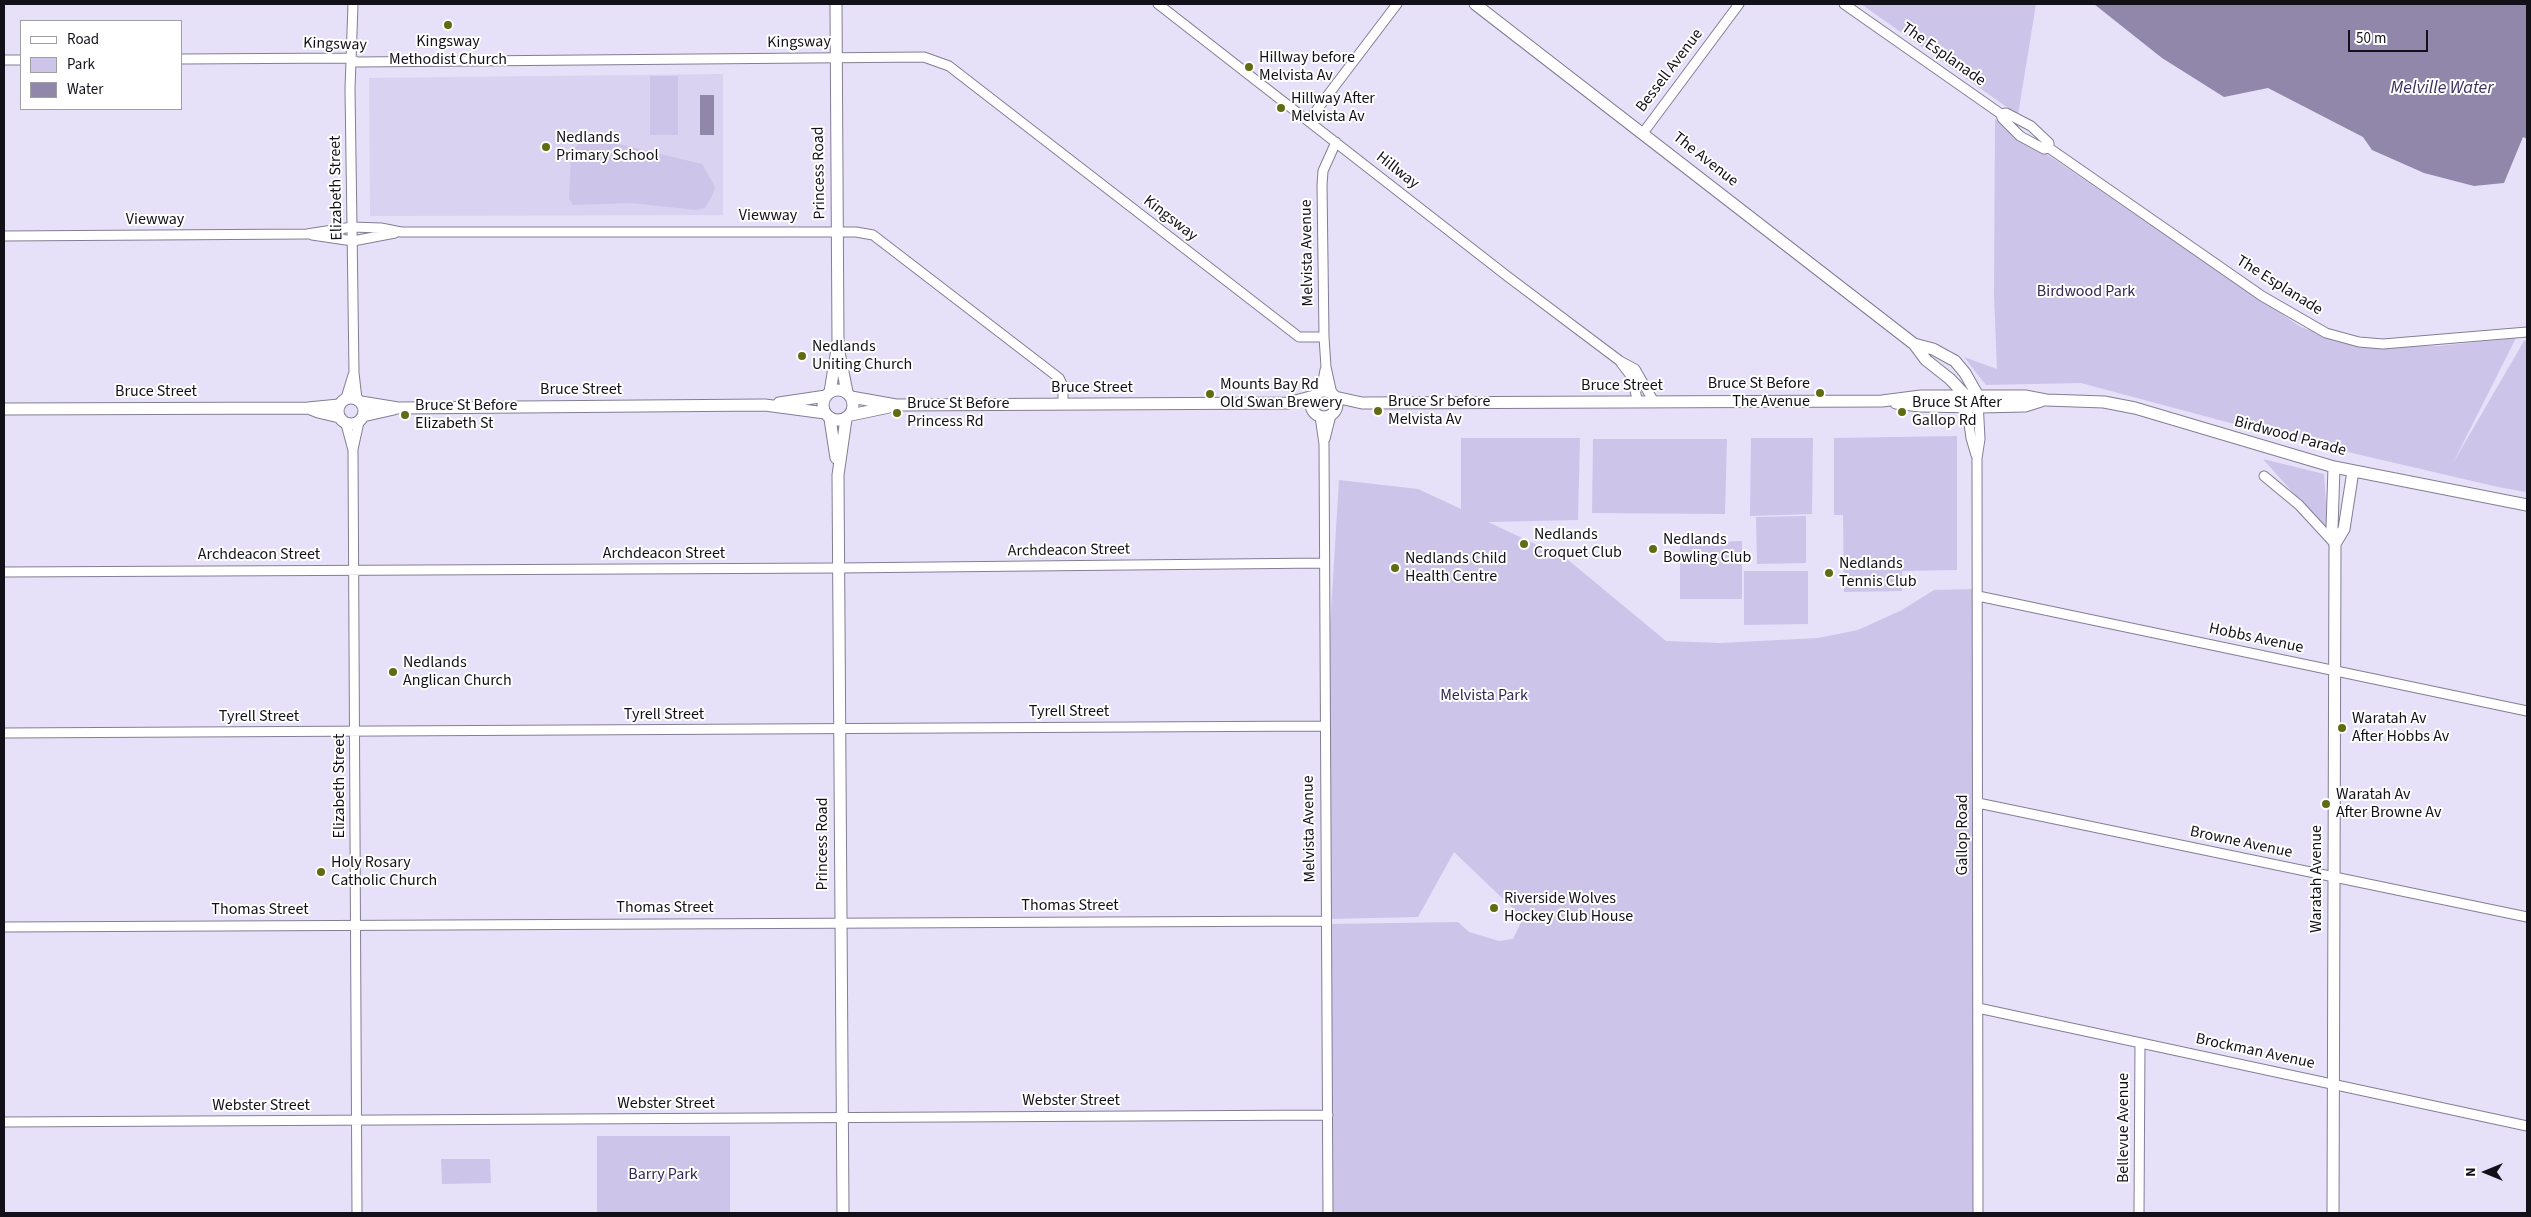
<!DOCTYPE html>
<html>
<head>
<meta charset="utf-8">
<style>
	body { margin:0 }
	#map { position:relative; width:2531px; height:1217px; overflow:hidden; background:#e6e0f9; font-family:"Source Sans 3",sans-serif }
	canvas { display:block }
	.frame { position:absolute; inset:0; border:5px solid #121018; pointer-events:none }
	.legend { position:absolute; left:20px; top:20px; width:162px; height:90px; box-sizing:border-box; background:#fff; border:1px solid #a09fa3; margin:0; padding:6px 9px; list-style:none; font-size:15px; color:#121018 }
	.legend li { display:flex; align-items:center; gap:10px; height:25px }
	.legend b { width:25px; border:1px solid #a09fa3 }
	.north { position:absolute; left:2461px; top:1147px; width:50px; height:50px; -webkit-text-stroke:4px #fff; paint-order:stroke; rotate:270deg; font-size:14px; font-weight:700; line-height:20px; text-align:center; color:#121018 }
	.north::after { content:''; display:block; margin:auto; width:18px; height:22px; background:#121018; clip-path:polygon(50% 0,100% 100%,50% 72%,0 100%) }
	.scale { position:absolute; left:2348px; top:30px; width:80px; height:22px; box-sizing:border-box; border:2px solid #121018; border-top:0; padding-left:6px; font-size:15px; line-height:18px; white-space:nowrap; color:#121018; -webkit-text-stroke:4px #fff; paint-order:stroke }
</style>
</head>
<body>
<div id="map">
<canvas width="2531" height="1217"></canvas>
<div class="frame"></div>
<ul class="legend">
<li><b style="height:6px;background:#fff"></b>Road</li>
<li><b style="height:14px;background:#cdc4ea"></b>Park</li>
<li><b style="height:14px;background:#9087ab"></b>Water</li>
</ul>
<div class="north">N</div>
<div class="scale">50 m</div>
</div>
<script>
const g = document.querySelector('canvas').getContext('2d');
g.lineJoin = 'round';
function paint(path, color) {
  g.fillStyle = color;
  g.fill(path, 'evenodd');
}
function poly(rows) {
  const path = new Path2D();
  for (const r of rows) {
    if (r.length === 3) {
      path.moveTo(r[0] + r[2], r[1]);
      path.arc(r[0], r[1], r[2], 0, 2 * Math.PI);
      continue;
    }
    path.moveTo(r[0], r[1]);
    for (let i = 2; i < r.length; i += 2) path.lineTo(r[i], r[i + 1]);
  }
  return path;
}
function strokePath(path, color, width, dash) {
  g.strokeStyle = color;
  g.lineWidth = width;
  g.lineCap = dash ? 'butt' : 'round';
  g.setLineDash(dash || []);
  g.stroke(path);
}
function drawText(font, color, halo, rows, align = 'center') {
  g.font = font + ' "Source Sans 3",sans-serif';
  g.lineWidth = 4;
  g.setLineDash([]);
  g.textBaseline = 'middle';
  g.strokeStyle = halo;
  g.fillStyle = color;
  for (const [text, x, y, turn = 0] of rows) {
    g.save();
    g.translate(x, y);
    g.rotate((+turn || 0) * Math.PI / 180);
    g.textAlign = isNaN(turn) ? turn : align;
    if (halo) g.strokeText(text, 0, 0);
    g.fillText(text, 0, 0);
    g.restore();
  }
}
paint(poly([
	[723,74,723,215,370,216,369,78]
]), '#d9d2f1');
paint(poly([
	[1861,4,2036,4,2018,115],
	[650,76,678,76,678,135,650,135],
	[1995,119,2301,327,2358,347,2438,346,2516,338,2453,463,2524,341,2527,340,2527,492,2498,487,2275,435,2081,383,1986,385,1964,357,1997,369,1994,295],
	[594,138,702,164,715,187,712,196,705,208,696,210,631,203,573,205,569,199,571,155,578,144],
	[1957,436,1957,570,1902,571,1902,591,1844,592,1843,515,1834,515,1834,438],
	[1461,438,1580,438,1578,520,1488,522,1567,559,1666,641,1720,643,1818,638,1858,630,1902,610,1934,590,1976,589,1974,1213,1331,1213,1330,924,1458,922,1469,932,1499,941,1513,939,1523,918,1454,852,1418,917,1327,919,1324,726,1339,480,1418,489,1461,509],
	[1751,438,1813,438,1812,514,1750,516],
	[1593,439,1727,439,1725,514,1592,513],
	[2263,459,2324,474,2328,532],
	[1806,516,1806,563,1757,564,1756,517],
	[1742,541,1742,599,1680,599,1680,543],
	[1744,571,1808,571,1808,624,1744,625],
	[597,1136,730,1136,730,1213,597,1213],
	[441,1159,490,1159,491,1183,442,1184]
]), '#cdc4ea');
paint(poly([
	[2094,4,2527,4,2527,139,2523,137,2504,183,2474,186,2424,173,2372,150,2363,137,2268,88,2224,97,2162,58],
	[700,95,714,95,714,135,700,135]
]), '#9087ab');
const minor = poly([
	[353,4,350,89,352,227,354,373,357,399],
	[1158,4,1507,276,1620,361,1635,369,1654,402],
	[1844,4,2001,114,2006,113,2031,126,2049,143,2049,148],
	[181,59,347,58,357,62,924,57,949,66,1299,337,1324,337],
	[4,60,21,60],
	[2001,114,2002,118,2020,136,2044,149,2049,148,2262,296,2326,333,2359,342,2383,344,2527,332],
	[1309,120,1397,4],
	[1643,133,1739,4],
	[312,235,353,241,395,233],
	[4,236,307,234,352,227,381,228,401,232,856,232,873,235,1059,378,1063,386,1063,404],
	[1621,363,1631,376,1638,402],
	[1321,392,1325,370],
	[1332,394,1326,367,1324,337,1322,185,1323,171,1336,142],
	[346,398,353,375],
	[1966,402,1971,438,1976,455],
	[1320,416,1324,444,1328,1213],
	[346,424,353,450,357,1213],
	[1325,439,1331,415],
	[353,449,359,422],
	[2264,476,2299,505,2335,544],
	[4,572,838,568,1324,563],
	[1978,596,2527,711],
	[4,733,1324,726],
	[1978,803,2527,917],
	[4,927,1326,921],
	[1978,1008,2527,1126],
	[4,1122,1328,1115],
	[1978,1213,1977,458,1980,439,1978,401],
	[2139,1213,2140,1043]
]);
const tertiary = poly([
	[1475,4,1914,344,1926,360,1950,379,1966,396],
	[1914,344,1933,349,1955,361,1965,373,1978,396],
	[839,352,847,392],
	[838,405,15],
	[1324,404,13],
	[830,392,838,343,836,4],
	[851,397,896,405,1288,403,1314,396],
	[1335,397,1362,403,1882,401,1921,396,2025,396,2046,400,2104,402,2135,408,2334,467,2527,505],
	[351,411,13],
	[361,402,398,408,765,405,825,413],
	[779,403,826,396],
	[1896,403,1920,406,1980,407,2025,406,2041,401],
	[308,408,318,412,339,417],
	[4,409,308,408,339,405],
	[851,415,889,407],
	[363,416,394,409],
	[830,419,836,458],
	[2335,544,2344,529,2353,471],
	[843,1213,838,475,846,419],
	[2333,1213,2335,544,2332,528,2334,467]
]);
strokePath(minor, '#837e94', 11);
strokePath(tertiary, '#837e94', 13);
strokePath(minor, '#fff', 9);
strokePath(tertiary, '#fff', 11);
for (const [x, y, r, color] of [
	[448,25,5,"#616b11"],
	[1249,67,5,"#616b11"],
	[1281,108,5,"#616b11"],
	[546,147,5,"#616b11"],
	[802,356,5,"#616b11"],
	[1820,393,5,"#616b11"],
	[1210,394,5,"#616b11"],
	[1378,411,5,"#616b11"],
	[1902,412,5,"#616b11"],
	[897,413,5,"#616b11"],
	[405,415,5,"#616b11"],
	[1524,544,5,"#616b11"],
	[1653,549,5,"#616b11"],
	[1395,568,5,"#616b11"],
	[1829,573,5,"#616b11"],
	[393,672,5,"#616b11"],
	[2342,728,5,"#616b11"],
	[2326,804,5,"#616b11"],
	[321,872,5,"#616b11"],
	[1494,908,5,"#616b11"]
]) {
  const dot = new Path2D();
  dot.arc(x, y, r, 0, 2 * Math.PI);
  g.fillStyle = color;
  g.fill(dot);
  strokePath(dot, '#fff', 2);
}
drawText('16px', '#121018', '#fff', [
	["Kingsway",448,42,"center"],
	["Methodist Church",448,60,"center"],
	["Hillway before",1259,58],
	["Melvista Av",1259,76],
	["Hillway After",1291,99],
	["Melvista Av",1291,117],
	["Nedlands",556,138],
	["Primary School",556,156],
	["Nedlands",812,347],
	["Uniting Church",812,365],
	["Bruce St Before",1810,384,"right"],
	["The Avenue",1810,402,"right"],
	["Mounts Bay Rd",1220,385],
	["Old Swan Brewery",1220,403],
	["Bruce Sr before",1388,402],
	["Melvista Av",1388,420],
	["Bruce St After",1912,403],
	["Gallop Rd",1912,421],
	["Bruce St Before",907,404],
	["Princess Rd",907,422],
	["Bruce St Before",415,406],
	["Elizabeth St",415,424],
	["Nedlands",1534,535],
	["Croquet Club",1534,553],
	["Nedlands",1663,540],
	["Bowling Club",1663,558],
	["Nedlands Child",1405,559],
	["Health Centre",1405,577],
	["Nedlands",1839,564],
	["Tennis Club",1839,582],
	["Nedlands",403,663],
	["Anglican Church",403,681],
	["Waratah Av",2352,719],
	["After Hobbs Av",2352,737],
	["Waratah Av",2336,795],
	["After Browne Av",2336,813],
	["Holy Rosary",331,863],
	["Catholic Church",331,881],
	["Riverside Wolves",1504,899],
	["Hockey Club House",1504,917]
], 'left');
drawText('16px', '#121018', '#fff', [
	["Kingsway",799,43,-1],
	["Kingsway",335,45,2],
	["The Esplanade",1943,55,35],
	["Bessell Avenue",1670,71,-53],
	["The Avenue",1705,160,38],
	["Hillway",1397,171,38],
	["Princess Road",820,173,-91],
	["Elizabeth Street",337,188,-91],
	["Viewway",768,216],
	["Kingsway",1170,219,38],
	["Viewway",155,220],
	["Melvista Avenue",1308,253,-91],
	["The Esplanade",2279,286,32],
	["Bruce Street",1622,386],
	["Bruce Street",1092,388],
	["Bruce Street",581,390],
	["Bruce Street",156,392],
	["Birdwood Parade",2290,437,15],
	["Archdeacon Street",1069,551,-1],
	["Archdeacon Street",664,554],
	["Archdeacon Street",259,555],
	["Hobbs Avenue",2256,639,12],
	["Tyrell Street",1069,712],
	["Tyrell Street",664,715],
	["Tyrell Street",259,717],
	["Elizabeth Street",340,786,-90],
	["Melvista Avenue",1310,829,-91],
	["Gallop Road",1963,835,-90],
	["Browne Avenue",2241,843,12],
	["Princess Road",823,844,-90],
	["Waratah Avenue",2317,879,-90],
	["Thomas Street",1070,906],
	["Thomas Street",665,908],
	["Thomas Street",260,910],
	["Brockman Avenue",2255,1052,12],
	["Webster Street",1071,1101],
	["Webster Street",666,1104],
	["Webster Street",261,1106],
	["Bellevue Avenue",2124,1128,-90]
]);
drawText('16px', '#342555', '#fff', [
	["Birdwood Park",2086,292],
	["Melvista Park",1484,696],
	["Barry Park",663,1175]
]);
drawText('italic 18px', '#3d2e5f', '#fff', [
	["Melville Water",2442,89]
]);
</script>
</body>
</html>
